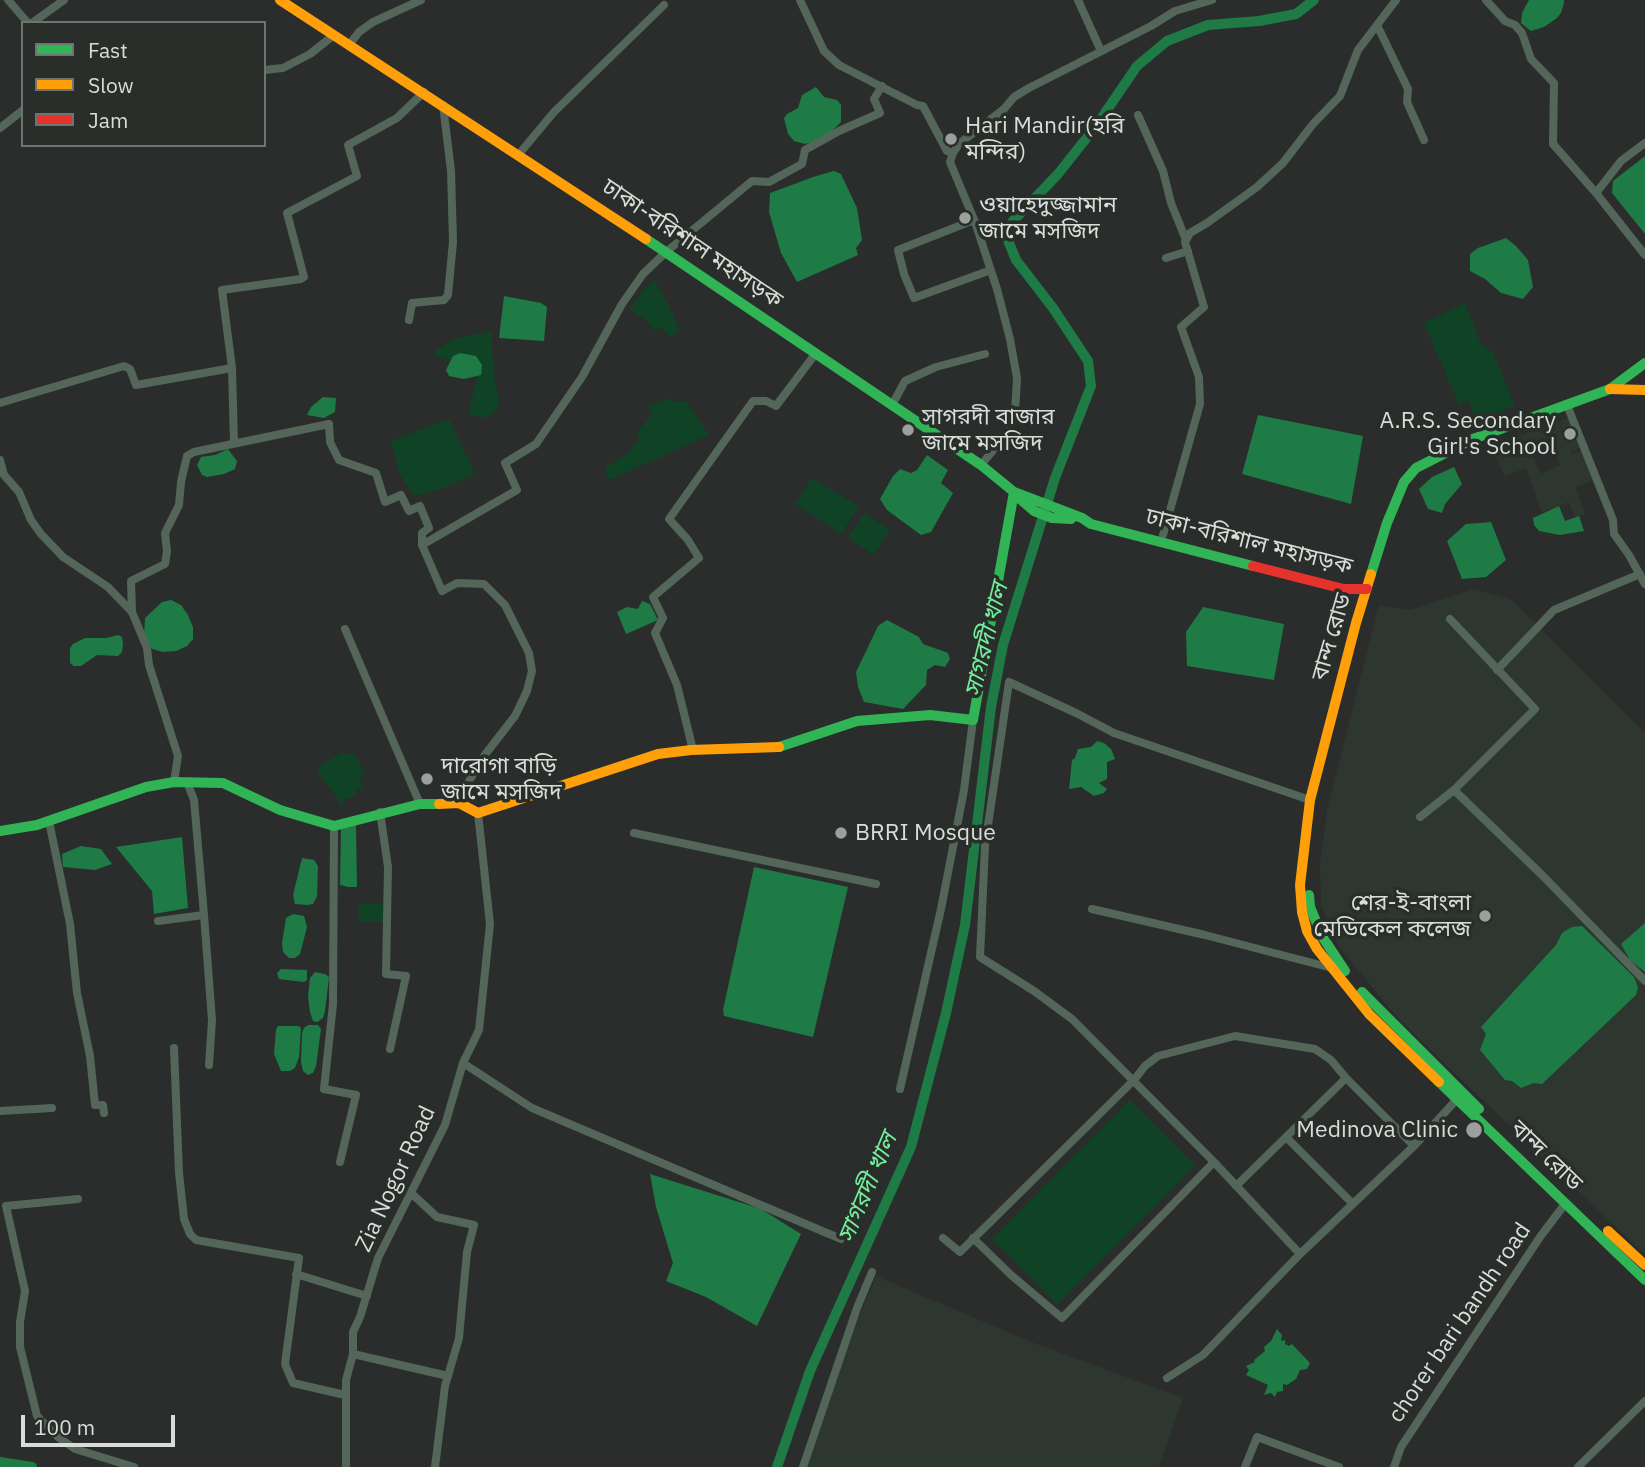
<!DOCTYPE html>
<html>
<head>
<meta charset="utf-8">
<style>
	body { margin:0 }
	#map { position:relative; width:1645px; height:1467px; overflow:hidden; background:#2a2d2b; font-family:"IBM Plex Sans",sans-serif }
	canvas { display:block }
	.legend { position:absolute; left:21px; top:21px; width:245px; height:126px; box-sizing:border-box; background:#292e2a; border:2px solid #6f7470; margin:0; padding:9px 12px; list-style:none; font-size:21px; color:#d9ddda }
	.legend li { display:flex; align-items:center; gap:14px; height:35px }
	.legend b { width:35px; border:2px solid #6f7470 }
	.scale { position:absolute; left:21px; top:1415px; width:154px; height:32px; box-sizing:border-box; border:4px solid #d9ddda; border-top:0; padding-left:9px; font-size:21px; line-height:24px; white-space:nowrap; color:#d9ddda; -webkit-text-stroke:5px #292e2a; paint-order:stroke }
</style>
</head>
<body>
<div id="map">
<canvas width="1645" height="1467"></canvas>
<ul class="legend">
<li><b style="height:9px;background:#30b455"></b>Fast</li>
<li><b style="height:9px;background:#ff9f0a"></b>Slow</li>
<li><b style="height:9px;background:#e5322d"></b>Jam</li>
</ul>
<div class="scale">100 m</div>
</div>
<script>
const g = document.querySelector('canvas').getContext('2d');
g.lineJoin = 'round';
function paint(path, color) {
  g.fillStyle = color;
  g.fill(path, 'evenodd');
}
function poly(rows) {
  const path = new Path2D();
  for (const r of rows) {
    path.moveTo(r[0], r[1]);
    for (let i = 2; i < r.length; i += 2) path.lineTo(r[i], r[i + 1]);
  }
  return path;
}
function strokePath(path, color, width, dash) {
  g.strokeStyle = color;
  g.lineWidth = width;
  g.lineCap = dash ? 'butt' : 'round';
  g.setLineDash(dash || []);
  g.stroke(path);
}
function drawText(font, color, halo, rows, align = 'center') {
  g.font = font + ' "IBM Plex Sans","Noto Sans Bengali",sans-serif';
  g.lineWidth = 7;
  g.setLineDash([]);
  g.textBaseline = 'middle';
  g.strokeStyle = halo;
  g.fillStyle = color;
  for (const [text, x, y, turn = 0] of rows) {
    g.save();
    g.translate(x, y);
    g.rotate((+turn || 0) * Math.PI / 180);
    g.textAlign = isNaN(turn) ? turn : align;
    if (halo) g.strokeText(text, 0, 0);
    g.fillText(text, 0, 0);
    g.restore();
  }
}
paint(poly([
	[1570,417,1581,448,1570,452,1571,454,1582,450,1594,480,1575,487,1585,514,1575,518,1569,502,1542,513,1526,468,1504,476,1492,447,1558,421,1567,443,1559,421],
	[1548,438,1560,465,1541,474,1528,446],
	[1474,589,1512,600,1645,733,1645,1255,1401,1022,1339,947,1321,905,1320,862,1328,805,1379,605,1410,610],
	[876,1276,1029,1341,1183,1398,1159,1467,804,1467,848,1342]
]), '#2d372f');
paint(poly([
	[654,279,675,318,679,331,670,338,662,327,655,331,646,320,630,310,644,289],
	[1465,303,1481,344,1493,352,1515,405,1477,422,1468,400,1459,405,1424,323],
	[491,331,494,374,500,405,488,418,468,414,480,368,466,356,445,360,433,355,439,348,454,339],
	[669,398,675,402,686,401,709,435,609,480,604,468,627,454,640,437,637,432,653,413,647,406],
	[449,419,475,474,439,490,414,496,399,473,391,441],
	[812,478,859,506,841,534,795,504],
	[864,513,890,530,874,555,848,538],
	[342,753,355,754,365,774,359,776,363,787,355,791,355,796,343,800,344,805,339,805,339,800,318,773,319,766],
	[359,904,383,904,383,922,359,922],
	[1130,1100,1195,1166,1057,1305,992,1239]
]), '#104325');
paint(poly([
	[1529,0,1564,0,1564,3,1561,13,1557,18,1544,27,1531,31,1521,23,1522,13],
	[816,87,824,97,837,100,841,105,841,122,831,132,813,142,805,144,794,141,788,134,784,118,787,114,798,108,802,95],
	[1645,156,1645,234,1612,193,1613,181],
	[834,171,841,174,857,208,862,240,856,248,858,255,797,282,781,253,769,212,770,193,816,176],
	[1506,238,1516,246,1528,260,1533,287,1523,299,1501,293,1485,279,1470,271,1470,254,1478,248],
	[504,296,541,303,547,307,544,341,499,338],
	[460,353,476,356,482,365,481,375,464,379,449,376,446,370,453,356],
	[323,397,336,398,335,412,324,418,307,415,311,407],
	[1258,415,1363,436,1351,504,1242,474],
	[228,449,237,461,235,469,224,474,207,477,202,475,197,465,201,457,215,455],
	[927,455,948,470,941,483,953,493,931,532,921,535,887,510,880,499,893,476,900,469,911,473,917,470],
	[1454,467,1462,484,1445,504,1442,513,1428,509,1419,489,1432,477],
	[1559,506,1565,521,1579,516,1584,531,1560,535,1539,531,1534,525,1533,518],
	[1491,522,1506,560,1486,577,1462,579,1447,541,1466,524],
	[171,600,181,605,188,615,193,627,193,639,187,646,176,651,163,652,152,649,144,636,145,618,162,602],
	[642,601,650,604,658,620,626,634,617,612,627,607,638,609],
	[1203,607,1284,624,1274,680,1187,666,1186,632],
	[887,620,919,637,923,644,948,653,950,659,945,667,935,665,927,670,926,685,903,709,864,702,858,687,856,672,878,626],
	[118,635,122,637,123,644,122,652,118,656,97,655,81,666,74,666,70,663,70,648,73,644,85,638,106,638],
	[1097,741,1104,743,1111,749,1115,759,1107,762,1107,779,1099,783,1107,789,1104,793,1094,796,1081,787,1069,789,1072,760,1075,758,1078,749,1091,747],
	[356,825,357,887,348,887,340,885,341,829],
	[182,837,188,908,154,914,152,891,116,847],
	[81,846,101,849,112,864,95,870,63,867,62,854],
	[302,858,314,860,318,866,317,896,313,904,307,905,295,904,293,895],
	[754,867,848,887,813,1037,724,1016,723,1010],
	[293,914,304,916,307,927,300,954,295,958,289,958,283,952,282,943,286,918],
	[1645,923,1645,972,1630,960,1621,944],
	[1582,926,1634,977,1638,987,1636,995,1542,1084,1534,1083,1521,1088,1512,1081,1505,1080,1480,1050,1486,1034,1481,1027,1556,945,1562,933,1572,927],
	[281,969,307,970,307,980,304,982,279,979,277,973],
	[315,972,325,974,329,977,325,1011,323,1018,317,1022,313,1021,310,1012,308,997,310,978],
	[308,1025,318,1025,321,1029,316,1066,313,1073,308,1075,303,1071,301,1062,302,1033,304,1028],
	[278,1026,299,1026,301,1028,299,1057,295,1068,290,1071,281,1071,274,1054,276,1030],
	[650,1174,761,1209,801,1234,757,1326,706,1297,666,1281,673,1263,656,1207],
	[1277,1329,1282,1335,1281,1341,1285,1340,1285,1344,1289,1346,1292,1344,1310,1363,1307,1369,1300,1370,1296,1379,1287,1385,1283,1384,1283,1391,1277,1392,1275,1397,1271,1393,1264,1395,1268,1385,1246,1375,1249,1370,1246,1366,1255,1362,1254,1360,1265,1351,1264,1347,1271,1341]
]), '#1e7b45');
strokePath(poly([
	[0,1462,32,1467],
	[777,1467,810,1371,911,1147,946,1013,965,925,991,707,1003,645,1055,478,1091,386,1088,361,1053,308,1016,260,1005,233,1013,221,1058,174,1096,126,1137,66,1167,41,1208,25,1259,21,1296,14,1314,0]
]), '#1e7b45', 10);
strokePath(poly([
	[8,0,28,23],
	[800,0,824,51,839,65,917,105,923,106,947,151,953,153],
	[1078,0,1101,51],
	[1486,0,1505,21,1515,25,1522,33,1531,59,1554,83,1553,144,1596,193],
	[32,23,64,0],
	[1377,25,1408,89,1407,102,1424,140],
	[349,45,359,32,373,22,421,0],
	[264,70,283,68,310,54,334,35],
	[1138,115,1163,171,1171,203,1186,240],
	[0,128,23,110],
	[1645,143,1621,161,1596,193,1645,255],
	[519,154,554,112,664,5],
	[974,220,898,250,904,274,914,298,991,270],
	[1166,258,1188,251],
	[409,320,412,303,444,300,448,295,453,242,451,171,443,105],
	[232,368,222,290,301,279,304,277,287,213,357,176,348,145,397,118,424,92],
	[0,403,124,366,130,369,136,385,232,368,234,443],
	[892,405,905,381,936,367,985,354],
	[1567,405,1613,520,1614,534,1629,555,1645,584],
	[0,460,4,475,19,492,31,520,41,534,63,557,108,587,132,612,147,648,149,665,178,756,174,782],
	[981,465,1009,431,1015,413,1017,378,1010,339,997,289,975,222,950,162,953,153,959,144,1004,109,1014,97,1029,88,1151,26,1175,11,1212,0],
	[1163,535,1200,404,1199,377,1181,327,1204,307,1185,242,1190,233,1207,223,1257,187,1283,163,1313,124,1340,96,1358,50,1396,0],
	[422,545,442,591,457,583,484,584,505,605,529,653,532,671,527,691,515,716,484,756,456,803],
	[132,612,131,581,165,564,167,551,165,533,179,505,181,482,187,456,194,452,329,424,330,442,339,460,376,473,385,502,401,495,409,511,420,506,429,528,422,533,422,545,517,490,505,463,536,444,582,377,622,304,643,274,666,252,752,181,769,182,802,164,805,150,839,131,880,113,874,99,882,86],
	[345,629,420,804],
	[1497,670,1554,610,1640,574],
	[693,750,677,685,655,633,663,618,653,597,699,558,688,540,669,519,753,401,766,401,776,406,816,353],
	[187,782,194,800,204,915,212,1020,209,1065],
	[1454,790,1543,876,1645,981],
	[1310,800,1114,733,1076,713,1009,682,985,846,980,957,1034,991,1072,1019,1214,1162,1300,1254,1414,1146],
	[380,812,388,867,386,974,406,976,390,1049],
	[1420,817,1454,790,1535,709,1450,619],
	[49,821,70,924,77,993,90,1056,95,1105,103,1105,104,1113],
	[334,826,333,1004,324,1089,356,1095,340,1162],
	[634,833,876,884],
	[1092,909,1205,935,1328,967],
	[158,921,204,915],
	[174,1048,179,1173,184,1219,190,1234,196,1240,299,1258,285,1364,293,1383,345,1395],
	[463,1063,532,1108,841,1239],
	[900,1089,941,909,964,790,973,720],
	[0,1111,52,1108],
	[1236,1186,1286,1137],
	[411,1193,437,1217,474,1225,467,1252,459,1338,445,1386,435,1467],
	[78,1199,6,1206,25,1291,20,1322,20,1347,37,1416,58,1437,75,1449,134,1467],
	[1353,1204,1286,1137,1346,1078,1414,1146,1458,1098],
	[943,1238,960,1252,1134,1080,1145,1066,1158,1056,1235,1036,1315,1049,1331,1060,1346,1078],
	[973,1238,1011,1275,1062,1318,1214,1162],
	[296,1274,367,1296],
	[353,1354,448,1376],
	[1167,1378,1203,1355,1300,1254],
	[346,1467,346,1380,353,1354,353,1332,360,1317,378,1258,445,1125,463,1063,479,1030,490,924,478,813],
	[803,1467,857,1308,872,1272],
	[1245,1467,1257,1437,1339,1467],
	[1394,1467,1401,1447,1540,1237,1565,1204],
	[1578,1467,1645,1401]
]), '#54665a', 8);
strokePath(poly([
	[646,239,981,465,1014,492,1082,518,1091,524,1253,566],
	[1020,499,1034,511,1052,518,1071,519],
	[1371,574,1387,523,1404,482,1416,468,1473,439,1610,389,1645,363],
	[779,747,857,721,930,715,973,720,1014,492],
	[0,831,37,825,146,787,174,782,223,783,280,810,334,826,420,804,439,804],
	[1309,895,1310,907,1322,936,1345,971],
	[1362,992,1479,1109],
	[1439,1082,1645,1280]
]), '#30b455', 10);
strokePath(poly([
	[280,0,646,239],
	[1610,389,1645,390],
	[1371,574,1356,623,1310,800,1300,885,1302,912,1307,931,1317,949,1369,1014,1439,1082],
	[439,804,459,803,478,813,658,754,691,750,779,747],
	[1608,1231,1645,1265]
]), '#ff9f0a', 10);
strokePath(poly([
	[1253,566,1344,589,1367,589]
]), '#e5322d', 10);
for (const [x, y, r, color] of [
	[951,139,7,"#9c9f9d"],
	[965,218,7,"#9c9f9d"],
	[908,430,7,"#9c9f9d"],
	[1570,434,7,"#9c9f9d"],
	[427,779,7,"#9c9f9d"],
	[841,833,7,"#9c9f9d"],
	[1485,916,7,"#9c9f9d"],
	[1474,1130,9,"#9c9f9d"]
]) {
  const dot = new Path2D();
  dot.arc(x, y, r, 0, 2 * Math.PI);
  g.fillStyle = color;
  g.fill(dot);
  strokePath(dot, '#292e2a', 2.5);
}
drawText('23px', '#d9ddda', '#292e2a', [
	["Hari Mandir(হরি",965,126],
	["মন্দির)",965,152],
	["ওয়াহেদুজ্জামান",979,205],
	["জামে মসজিদ",979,231],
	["সাগরদী বাজার",922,417],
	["জামে মসজিদ",922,443],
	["A.R.S. Secondary",1556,421,"right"],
	["Girl's School",1556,447,"right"],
	["দারোগা বাড়ি",441,766],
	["জামে মসজিদ",441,792],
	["BRRI Mosque",855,833],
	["শের-ই-বাংলা",1471,903,"right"],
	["মেডিকেল কলেজ",1471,929,"right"],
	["Medinova Clinic",1458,1130,"right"]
], 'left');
drawText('23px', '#d9ddda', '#292e2a', [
	["ঢাকা-বরিশাল মহাসড়ক",692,244,34],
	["ঢাকা-বরিশাল মহাসড়ক",1249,542,14],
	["বান্দ রোড",1332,637,-74],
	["বান্দ রোড",1546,1156,44],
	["Zia Nogor Road",396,1179,-65],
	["chorer bari bandh road",1460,1323,-56]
]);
drawText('italic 24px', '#73ed9b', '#292e2a', [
	["সাগরদী খাল",987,640,-76],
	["সাগরদী খাল",868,1188,-67]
]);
</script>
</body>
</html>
